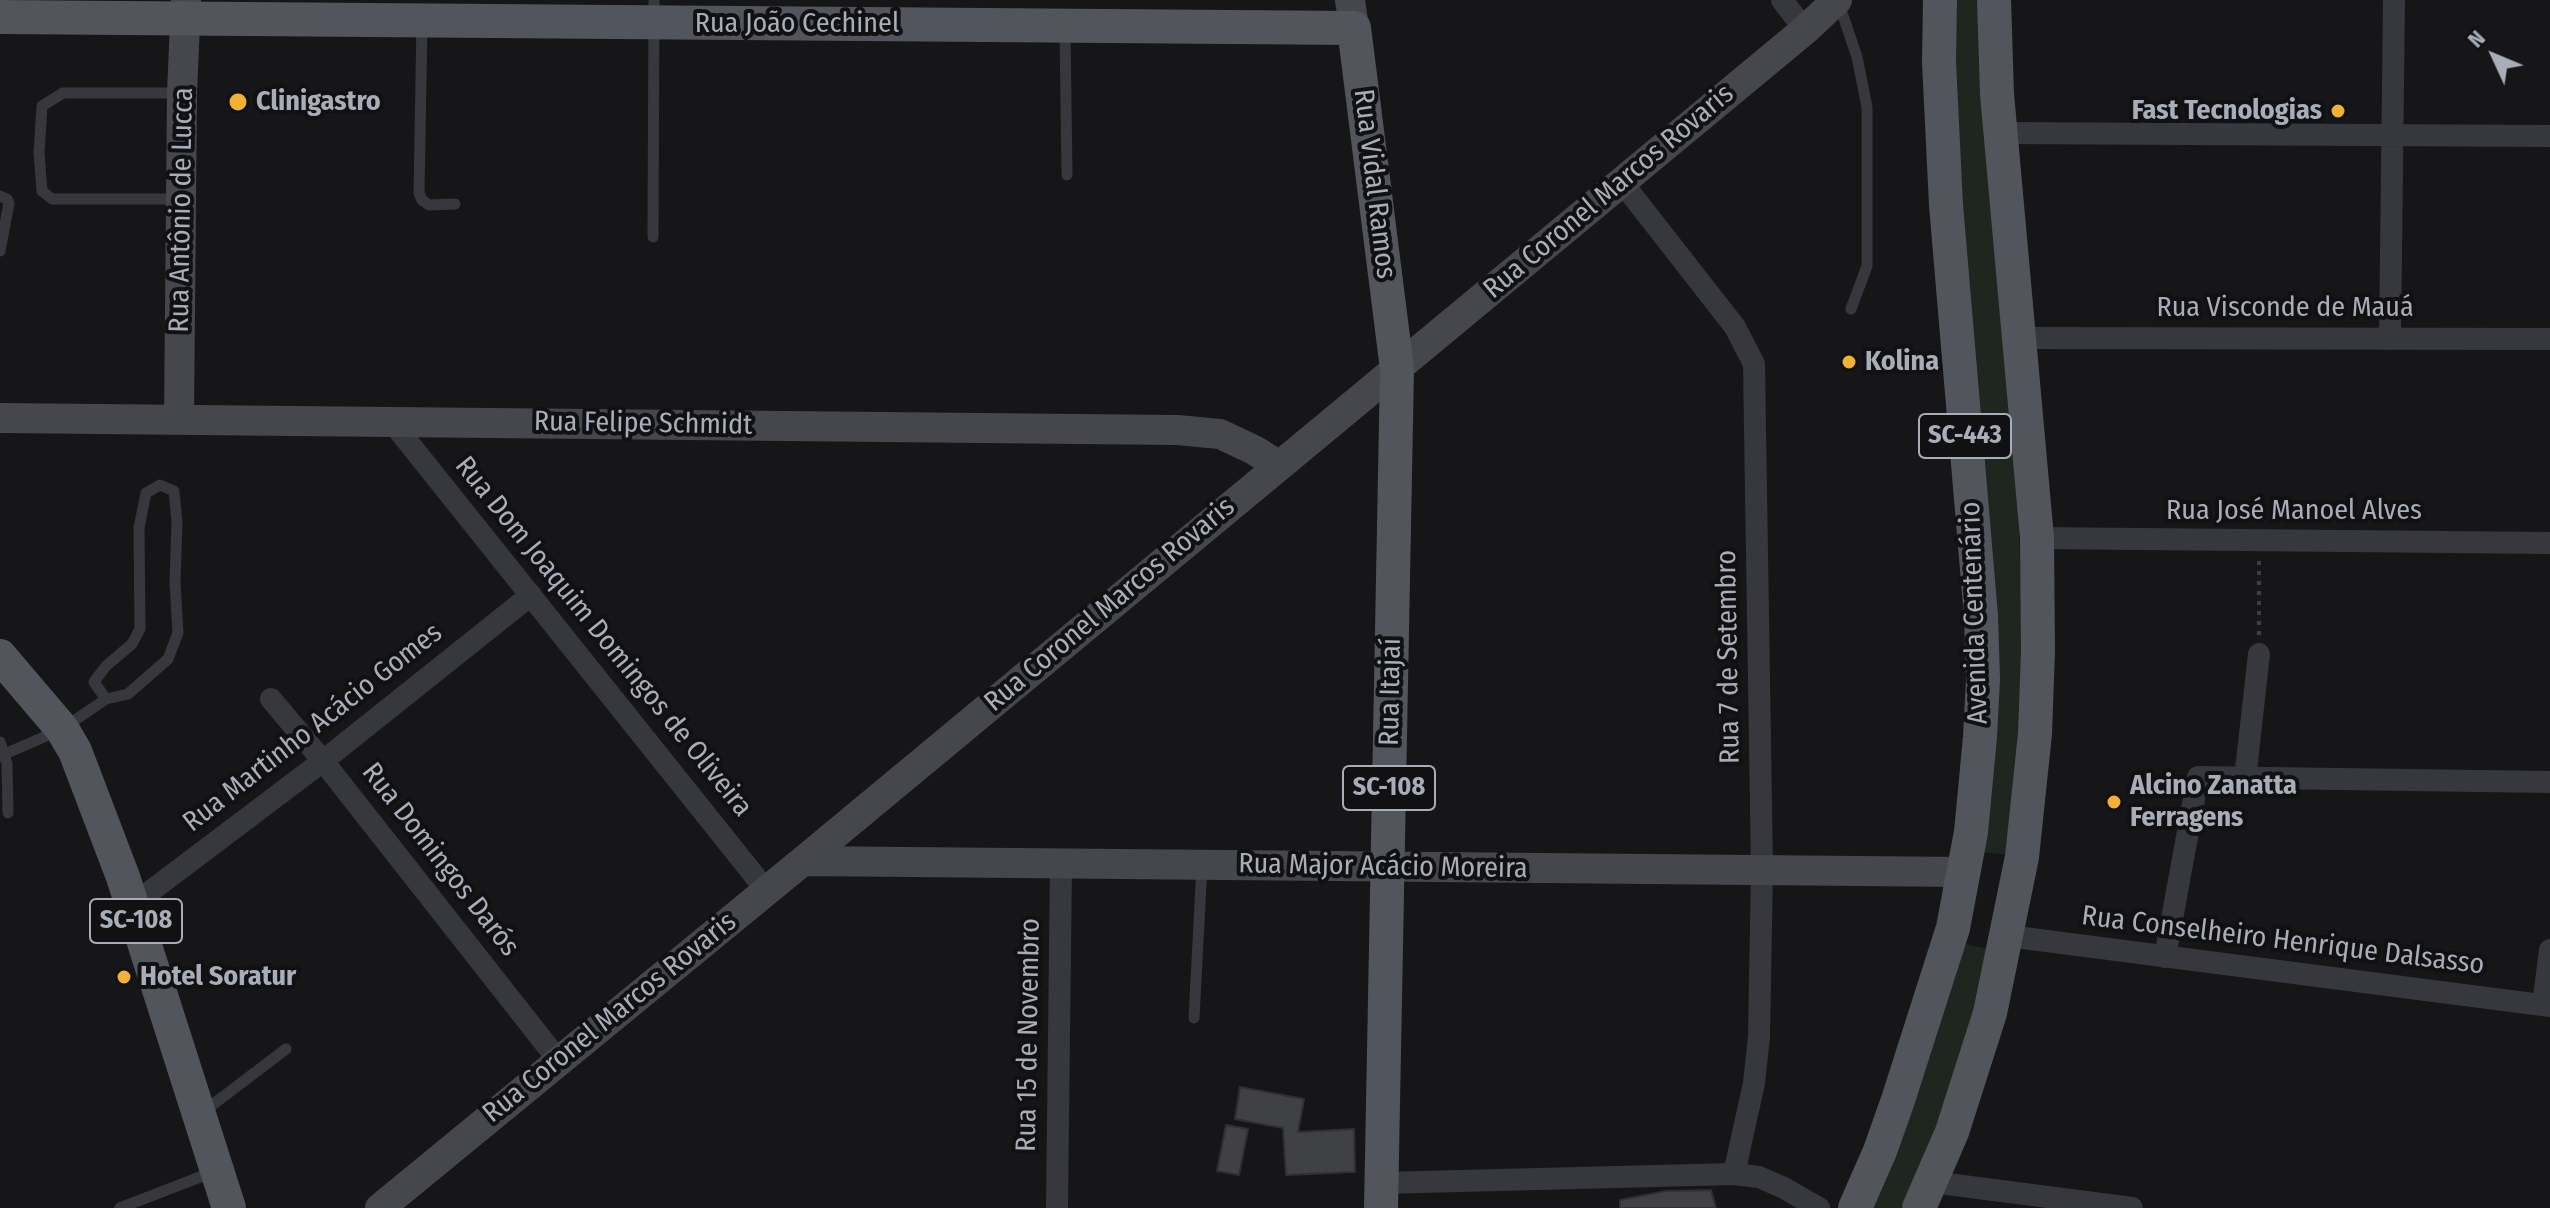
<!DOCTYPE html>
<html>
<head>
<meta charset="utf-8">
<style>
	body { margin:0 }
	#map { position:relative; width:2550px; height:1208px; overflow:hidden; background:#161618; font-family:"Fira Sans Condensed",sans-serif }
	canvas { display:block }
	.north { position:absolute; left:2454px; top:16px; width:80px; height:80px; -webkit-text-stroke:6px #111113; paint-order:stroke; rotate:314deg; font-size:22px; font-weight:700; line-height:32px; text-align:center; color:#a8adb8 }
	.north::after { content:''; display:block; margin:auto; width:28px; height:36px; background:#a8adb8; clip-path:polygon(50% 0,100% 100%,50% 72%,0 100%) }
</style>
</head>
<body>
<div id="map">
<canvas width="2550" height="1208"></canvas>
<div class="north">N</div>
</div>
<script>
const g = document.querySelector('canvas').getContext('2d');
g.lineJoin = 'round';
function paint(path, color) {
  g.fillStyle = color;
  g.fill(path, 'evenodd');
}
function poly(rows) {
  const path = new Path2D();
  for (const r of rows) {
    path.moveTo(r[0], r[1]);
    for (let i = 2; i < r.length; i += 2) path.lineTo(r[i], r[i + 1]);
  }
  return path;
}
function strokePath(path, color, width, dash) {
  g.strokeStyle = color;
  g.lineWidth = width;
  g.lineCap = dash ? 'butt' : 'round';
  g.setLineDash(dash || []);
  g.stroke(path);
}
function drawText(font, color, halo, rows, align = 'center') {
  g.font = font + ' "Fira Sans Condensed",sans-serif';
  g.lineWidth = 8;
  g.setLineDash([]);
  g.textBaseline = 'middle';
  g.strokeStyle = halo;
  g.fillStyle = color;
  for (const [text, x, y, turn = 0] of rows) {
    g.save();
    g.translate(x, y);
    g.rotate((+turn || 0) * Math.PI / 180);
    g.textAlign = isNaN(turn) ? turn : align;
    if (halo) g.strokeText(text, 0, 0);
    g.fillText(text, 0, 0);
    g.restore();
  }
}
paint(poly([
	[1949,0,1981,0,2017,482,2024,666,2011,855,1978,852,1971,362],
	[1964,944,1991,949,1968,1050,1928,1157,1901,1208,1866,1208]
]), '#1e261f');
const building = poly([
	[1240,1087,1304,1099,1298,1132,1354,1129,1355,1172,1286,1175,1283,1128,1235,1119,1240,1087],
	[1226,1125,1248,1129,1239,1175,1217,1171,1226,1125],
	[1711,1190,1716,1208,1620,1208,1620,1200,1666,1191,1711,1190]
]);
paint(building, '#404145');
strokePath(building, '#303034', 2);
strokePath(poly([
	[2259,635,2259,560]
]), '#3d3f44', 4, [4, 6]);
strokePath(poly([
	[1838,1,1857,57,1867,107,1867,266,1851,309],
	[422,22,419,193,422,200,429,205,455,204],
	[1065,31,1067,175],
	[0,196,7,199,9,203,0,251],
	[177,199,52,199,42,191,39,152,42,106,63,93,181,93],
	[653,237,654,0],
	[0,742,7,764,8,813],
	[5,754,62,729,106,699,128,694,168,659,178,633,175,583,177,522,174,491,160,485,146,493,139,528,140,629,132,644,106,666,94,682,106,699],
	[1194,1018,1202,865],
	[203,1112,286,1049],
	[120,1208,213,1172]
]), '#37383d', 11);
strokePath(poly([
	[1782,0,1805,30],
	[2001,133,2550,136],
	[1621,181,1735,327,1754,364,1762,870,1759,1037,1754,1083,1734,1174],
	[2020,338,2550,339],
	[2390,339,2394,0],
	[392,422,766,890],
	[2037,538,2550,543],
	[271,699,323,761,559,1061],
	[2245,779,2259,654],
	[131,906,323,761,531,595],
	[2008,936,2550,1006],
	[2165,957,2198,777,2550,782],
	[2543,1005,2550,950],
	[1932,1182,2132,1208],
	[1381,1183,1734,1174,1759,1177,1784,1188,1819,1208],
	[1057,1208,1061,864]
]), '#37383d', 22);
strokePath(poly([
	[1350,0,1354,28],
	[0,418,1177,430,1220,434,1254,450,1278,465],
	[179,420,182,93,186,0],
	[803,861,1964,872],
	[380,1208,803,861,1805,30,1837,0]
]), '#45474d', 30);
strokePath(poly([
	[0,17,1354,28,1397,369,1381,1208],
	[0,656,62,729,75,751,123,877,229,1208],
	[1855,1208,1880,1151,1898,1100,1953,928,1971,832,1980,737,1983,679,1981,616,1946,205,1939,62,1940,0],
	[1919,1208,1952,1132,1990,1013,2022,857,2035,734,2038,651,2037,538,1997,94,1994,0]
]), '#53555c', 34);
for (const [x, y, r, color] of [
	[238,102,10,"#f2b134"],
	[2338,111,8,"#f2b134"],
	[1849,362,8,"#f2b134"],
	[2114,802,8,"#f2b134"],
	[124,977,8,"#f2b134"]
]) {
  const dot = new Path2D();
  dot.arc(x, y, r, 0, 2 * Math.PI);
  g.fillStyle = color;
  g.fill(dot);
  strokePath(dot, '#111113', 3);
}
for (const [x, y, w] of [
	[1965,436,92],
	[1389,788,92],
	[136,921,92]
]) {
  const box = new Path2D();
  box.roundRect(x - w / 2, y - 22, w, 44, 6);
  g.fillStyle = '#111113';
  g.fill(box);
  strokePath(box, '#a8adb8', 2);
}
drawText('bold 26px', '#a8adb8', null, [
	["SC-443",1965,436],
	["SC-108",1389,788],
	["SC-108",136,921]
]);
drawText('28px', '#a8adb8', '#111113', [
	["Rua João Cechinel",797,24],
	["Rua Vidal Ramos",1374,184,83],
	["Rua Coronel Marcos Rovaris",1609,192,-40],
	["Rua Antônio de Lucca",182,210,-89],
	["Rua Visconde de Mauá",2285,308],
	["Rua Felipe Schmidt",643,424,1],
	["Rua José Manoel Alves",2294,511],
	["Rua Coronel Marcos Rovaris",1110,605,-40],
	["Avenida Centenário",1975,613,-92],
	["Rua Dom Joaquim Domingos de Oliveira",603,637,51],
	["Rua 7 de Setembro",1729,657,-91],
	["Rua Itajaí",1391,692,-89],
	["Rua Martinho Acácio Gomes",313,728,-38],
	["Rua Domingos Darós",440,860,52],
	["Rua Major Acácio Moreira",1383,867,1],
	["Rua Conselheiro Henrique Dalsasso",2283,941,7],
	["Rua Coronel Marcos Rovaris",610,1018,-39],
	["Rua 15 de Novembro",1029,1035,-89]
]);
drawText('bold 28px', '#a8adb8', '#111113', [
	["Clinigastro",256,102],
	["Fast Tecnologias",2322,111,"right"],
	["Kolina",1865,362],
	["Alcino Zanatta",2130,786],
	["Ferragens",2130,818],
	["Hotel Soratur",140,977]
], 'left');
</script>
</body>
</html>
